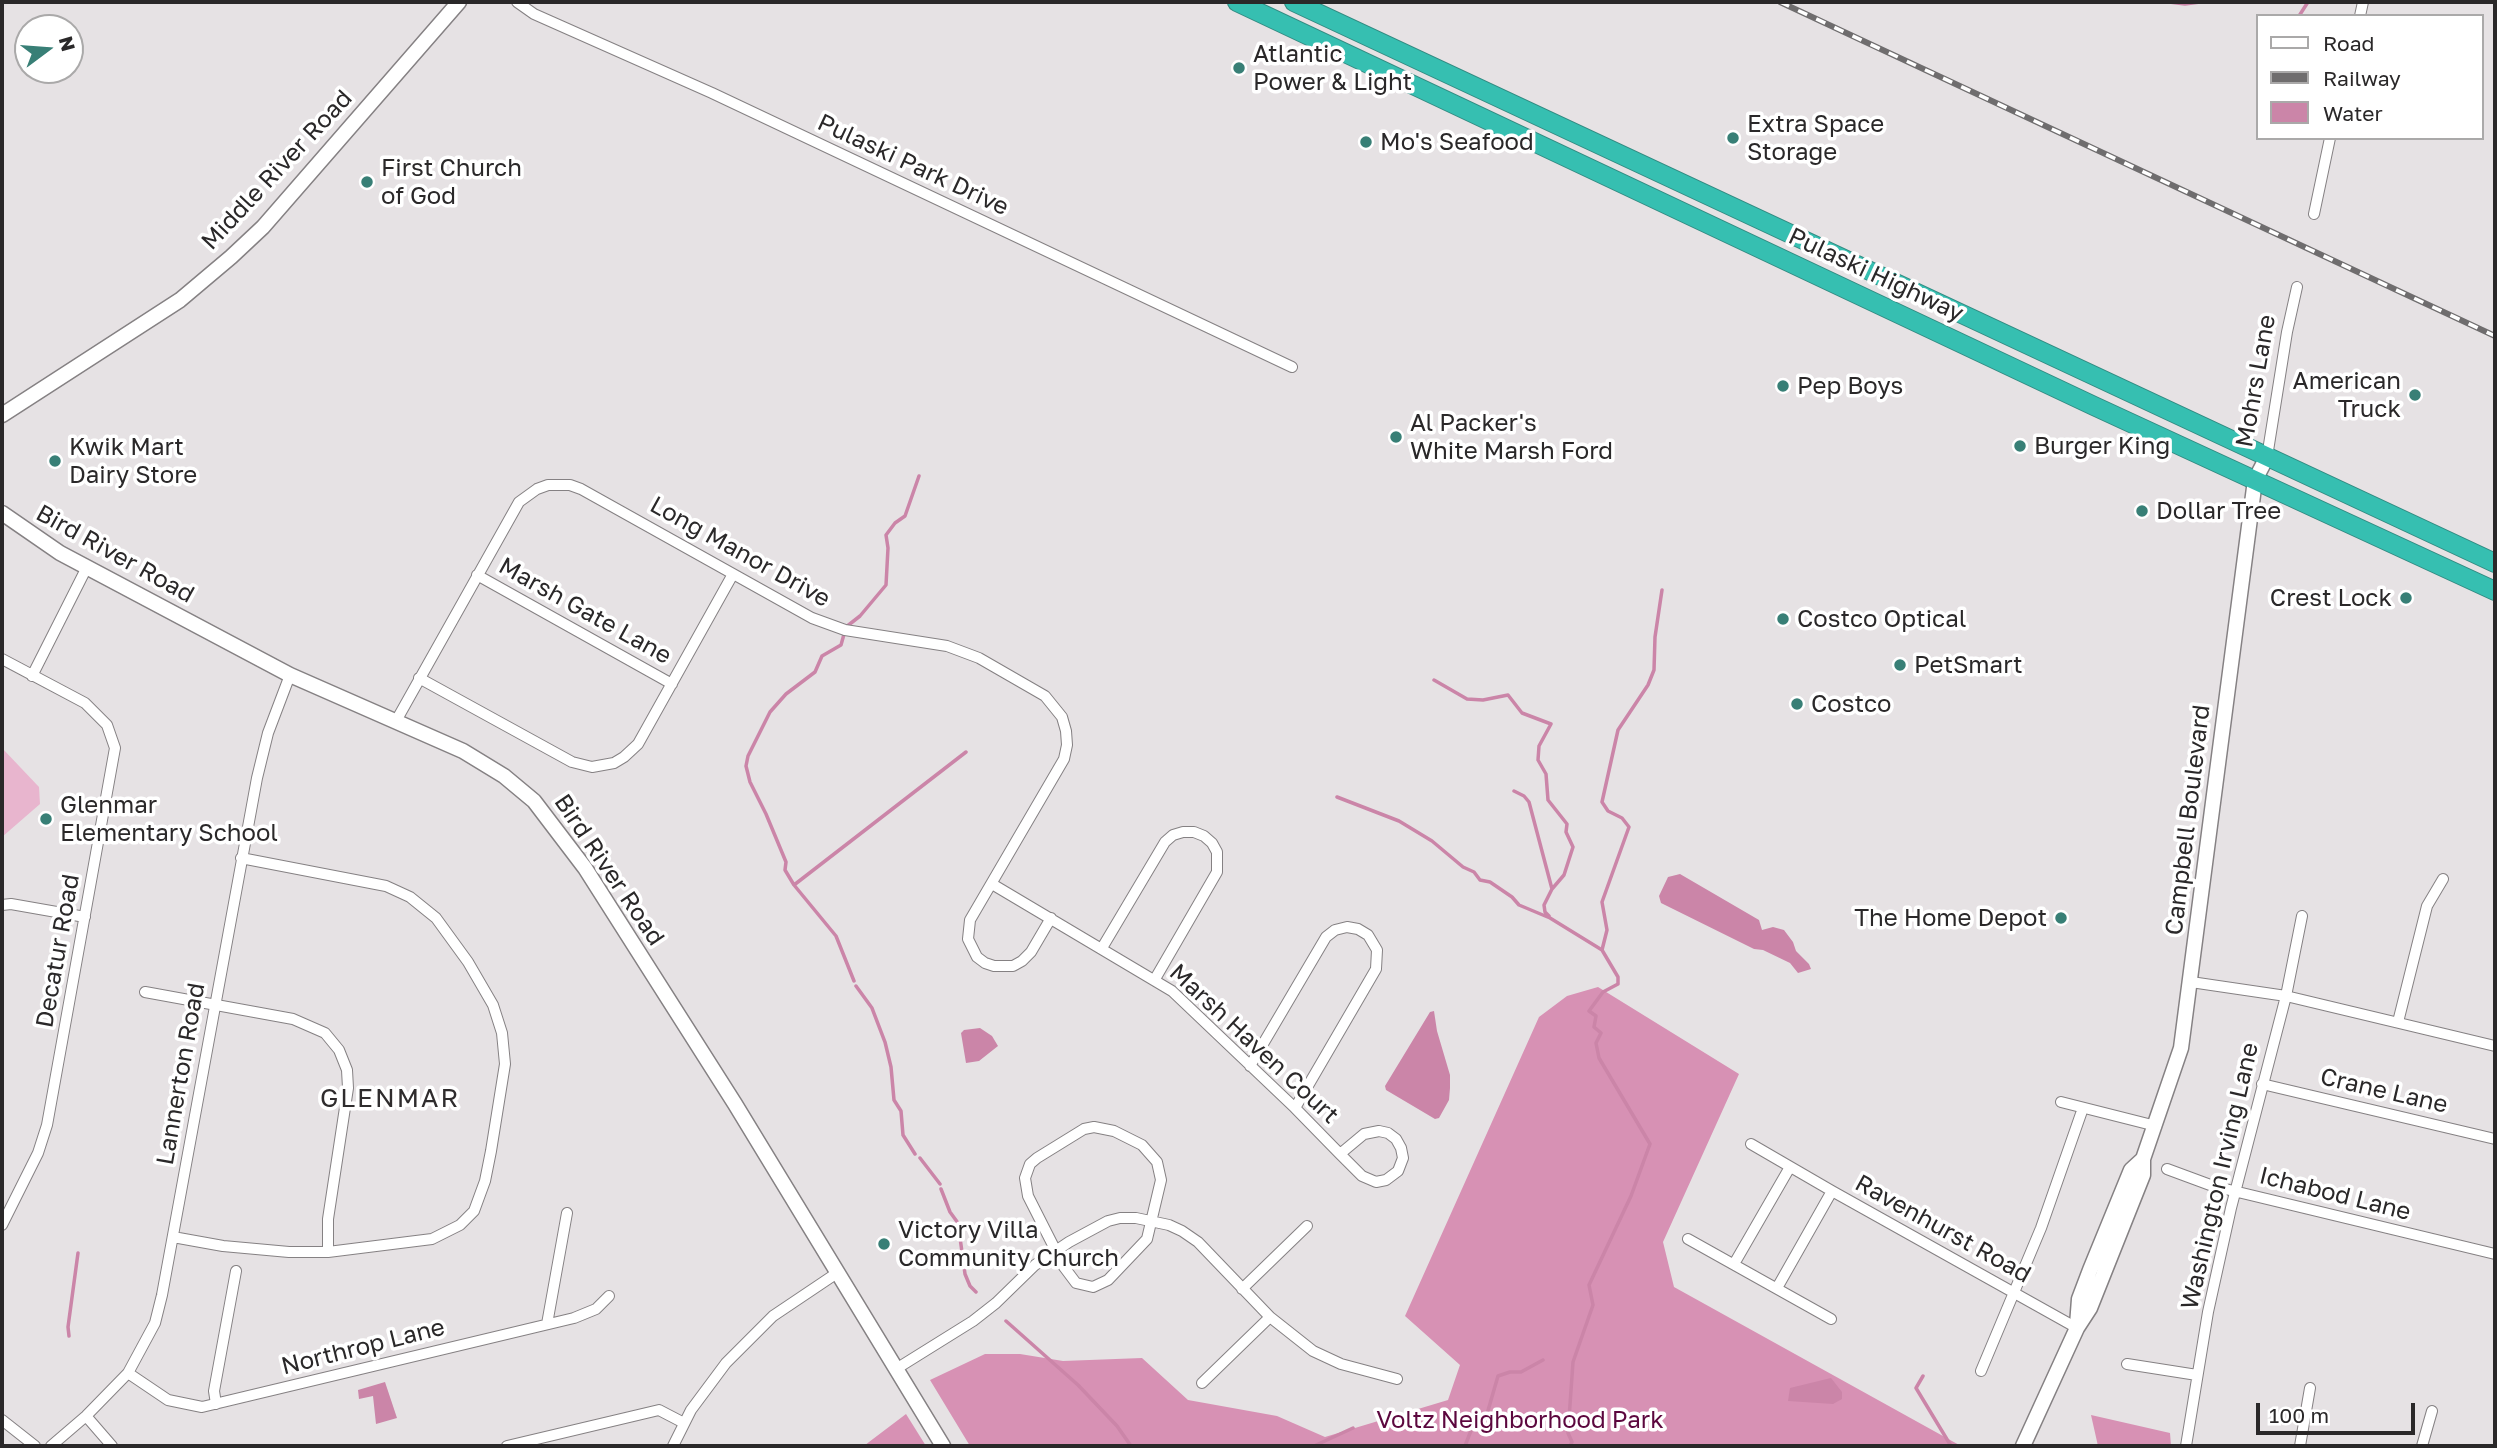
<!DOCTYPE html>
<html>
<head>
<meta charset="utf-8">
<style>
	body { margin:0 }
	#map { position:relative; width:2497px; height:1448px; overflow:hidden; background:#e6e2e4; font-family:"Golos Text",sans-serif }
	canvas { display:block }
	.frame { position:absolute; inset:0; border:4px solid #2a2829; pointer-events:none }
	.legend { position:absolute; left:2256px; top:14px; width:228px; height:126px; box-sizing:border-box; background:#fff; border:2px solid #aaa9a9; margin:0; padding:9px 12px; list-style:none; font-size:21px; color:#2a2829 }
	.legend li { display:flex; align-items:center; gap:14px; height:35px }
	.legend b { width:35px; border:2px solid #aaa9a9 }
	.north { position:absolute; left:14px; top:14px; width:70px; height:70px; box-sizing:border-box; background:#fff; border:2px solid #aaa9a9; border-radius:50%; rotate:74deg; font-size:19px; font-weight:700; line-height:28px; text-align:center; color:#2a2829 }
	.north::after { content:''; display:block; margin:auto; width:24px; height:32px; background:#387f76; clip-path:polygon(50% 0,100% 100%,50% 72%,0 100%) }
	.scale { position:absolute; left:2256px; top:1403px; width:159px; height:32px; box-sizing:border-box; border:4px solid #2a2829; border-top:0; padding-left:9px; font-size:21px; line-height:24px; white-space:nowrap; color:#2a2829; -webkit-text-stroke:5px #fff; paint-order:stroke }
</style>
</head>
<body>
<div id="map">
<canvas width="2497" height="1448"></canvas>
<div class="frame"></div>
<ul class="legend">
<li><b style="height:9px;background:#fff"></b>Road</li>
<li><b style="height:9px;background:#6f6d6e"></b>Railway</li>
<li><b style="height:19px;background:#cb85a8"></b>Water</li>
</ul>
<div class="north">N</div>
<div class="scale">100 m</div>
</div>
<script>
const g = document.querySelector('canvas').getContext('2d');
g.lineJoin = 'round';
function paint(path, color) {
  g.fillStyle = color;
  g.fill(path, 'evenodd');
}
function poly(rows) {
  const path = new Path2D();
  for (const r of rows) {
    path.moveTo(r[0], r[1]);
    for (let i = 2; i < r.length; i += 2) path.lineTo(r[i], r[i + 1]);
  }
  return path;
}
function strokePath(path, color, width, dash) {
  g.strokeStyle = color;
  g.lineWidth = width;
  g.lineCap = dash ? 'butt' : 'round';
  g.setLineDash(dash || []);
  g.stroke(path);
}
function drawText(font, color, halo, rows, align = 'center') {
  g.font = font + ' "Golos Text",sans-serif';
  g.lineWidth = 7;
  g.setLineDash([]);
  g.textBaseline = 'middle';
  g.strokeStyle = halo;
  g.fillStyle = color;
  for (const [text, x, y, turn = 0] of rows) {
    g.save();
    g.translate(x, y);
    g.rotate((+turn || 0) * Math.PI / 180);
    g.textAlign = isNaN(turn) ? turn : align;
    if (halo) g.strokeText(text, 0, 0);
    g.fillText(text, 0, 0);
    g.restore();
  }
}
paint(poly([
	[2,748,39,787,40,804,2,837]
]), '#e8b5ce');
paint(poly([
	[1598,987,1739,1074,1663,1242,1674,1287,1961,1446,970,1446,930,1380,985,1354,1020,1354,1063,1361,1142,1358,1188,1400,1277,1416,1325,1437,1448,1400,1460,1365,1405,1316,1539,1017,1567,996],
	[906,1414,926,1446,864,1446,869,1442],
	[2091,1415,2170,1433,2171,1446,2098,1446]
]), '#d791b4');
paint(poly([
	[1680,874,1759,920,1762,930,1773,927,1784,930,1793,942,1796,951,1809,964,1811,969,1798,973,1790,963,1763,950,1754,949,1661,903,1659,896,1668,877],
	[1434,1011,1437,1031,1450,1075,1450,1088,1449,1100,1439,1118,1435,1119,1386,1090,1385,1086,1430,1012],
	[980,1028,992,1036,998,1046,979,1061,966,1063,961,1033,964,1030],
	[1831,1378,1842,1392,1842,1399,1833,1404,1788,1401,1790,1388],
	[385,1382,397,1418,376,1424,373,1396,359,1399,358,1390]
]), '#cb85a8');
strokePath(poly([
	[2169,2,2185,4,2200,2],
	[2299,16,2308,2],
	[1434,680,1467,699,1483,700,1508,695,1522,713,1551,724,1539,746,1538,760,1546,774,1548,800,1567,824,1566,832,1573,847,1564,875,1552,889,1544,905,1545,912,1549,916],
	[1514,791,1524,796,1529,802,1552,889],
	[1337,797,1399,821,1432,841,1463,867,1474,872,1480,880,1490,882,1512,897,1519,905,1550,918,1602,950,1618,977,1618,984,1603,992,1589,1011,1596,1016,1594,1027,1601,1033,1596,1043,1599,1058,1650,1144,1631,1196,1589,1285,1593,1305,1573,1362,1568,1433,1572,1442,1570,1446],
	[794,885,966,752],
	[1602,950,1607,930,1602,902,1629,827,1622,818,1608,811,1602,802,1618,730,1648,685,1654,670,1655,637,1662,590],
	[854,981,836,936,794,885,785,870,786,862,766,814,750,782,746,766,748,756,770,712,786,694,815,672,822,656,841,645,846,627,860,616,886,585,888,548,886,535,895,523,905,516,919,476],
	[856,986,872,1008,885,1042,891,1067,894,1100,901,1111,903,1135,915,1154],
	[920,1158,940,1184],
	[941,1189,950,1212,958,1223,965,1274,970,1286,976,1292],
	[1006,1321,1078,1385,1117,1426,1131,1446],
	[69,1336,68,1327,78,1253],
	[1923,1376,1916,1388,1951,1446],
	[1314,1446,1353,1428],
	[1465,1446,1472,1428,1487,1414,1498,1376,1510,1372,1521,1372,1543,1360]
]), '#cb85a8', 3.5);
const street = poly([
	[517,2,534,14,712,93,1292,367],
	[2360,16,2363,2],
	[2314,214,2330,138],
	[2267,457,2287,332,2297,287],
	[477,575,672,684],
	[2,659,85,703,107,725,115,748,47,1125,38,1153,2,1225],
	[32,676,87,567],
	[419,678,572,762,592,767,614,763,624,757,638,744,733,574],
	[396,721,519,502,537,489,548,485,570,485,581,489,812,618,845,630,947,646,979,658,1045,696,1062,717,1066,731,1067,745,1064,759,970,920,968,939,977,957,985,963,994,966,1013,966,1022,961,1031,952,1051,918],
	[992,884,1172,991,1295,1108,1340,1154,1362,1176,1376,1182,1386,1180,1398,1171,1403,1158,1401,1148,1396,1139,1388,1133,1379,1131,1364,1134,1340,1154],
	[2,905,11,904,85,917],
	[1102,948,1165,842,1173,835,1183,832,1194,832,1204,836,1212,843,1217,852,1217,872,1155,979],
	[2191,982,2286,996,2495,1046],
	[145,992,293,1019,325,1033,339,1050,347,1070,348,1088,328,1219,328,1252],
	[2398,1022,2427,906,2443,879],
	[1250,1066,1326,937,1335,930,1347,927,1358,929,1368,935,1377,950,1376,969,1295,1108],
	[2262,1084,2495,1139],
	[2061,1102,2156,1126],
	[1094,1127,1114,1131,1142,1145,1157,1162,1161,1180,1147,1239,1108,1280,1093,1287,1076,1283,1064,1267,1028,1196,1025,1178,1030,1164,1037,1158,1084,1129,1094,1127],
	[1751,1144,1832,1191,2077,1328],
	[2167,1169,2213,1186,2495,1254],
	[173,1237,223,1246,289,1252,328,1252,432,1239,460,1225,474,1211,485,1181,491,1151,505,1064,502,1033,493,1005,468,962,436,918,410,897,386,886,241,858],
	[1688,1239,1831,1319],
	[1734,1264,1790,1167],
	[1777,1288,1832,1191],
	[1242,1289,1307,1226],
	[547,1324,567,1213],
	[2127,1364,2197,1375],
	[896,1369,973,1321,996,1303,1035,1265,1069,1242,1108,1221,1120,1218,1136,1218,1169,1225,1182,1231,1198,1242,1270,1317,1313,1351,1341,1364,1397,1379],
	[1981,1371,2041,1228,2083,1108],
	[128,1373,168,1400,202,1407,574,1318,596,1309,609,1296],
	[1202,1383,1270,1317],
	[216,1404,214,1391,236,1271],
	[86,1416,112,1446],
	[2,1420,35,1446],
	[51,1446,86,1416,128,1373,155,1323,162,1295,257,778,268,733,290,675],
	[507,1446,659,1410,684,1423],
	[673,1446,691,1410,726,1363,773,1316,837,1273],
	[2186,1446,2208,1312,2231,1208,2286,996,2302,916],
	[2300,1446,2310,1388],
	[2422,1446,2432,1411]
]);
const secondary = poly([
	[2,415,180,300,231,257,263,227,459,2],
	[2,513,60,553,290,675,463,751,504,776,534,801,585,868,735,1104,943,1446],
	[2077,1325,2079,1299,2090,1270,2131,1170,2143,1159],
	[2023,1446,2077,1328,2090,1308,2143,1175,2143,1159,2181,1048,2255,480,2267,457]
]);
const highway = poly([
	[1237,2,2094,406,2495,591],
	[1294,2,2495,563]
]);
strokePath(street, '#858183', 12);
strokePath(secondary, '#858183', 17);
strokePath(highway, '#328a81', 20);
strokePath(street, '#fff', 10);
strokePath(secondary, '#fff', 14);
strokePath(highway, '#36bfb1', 18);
const rail = poly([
	[1780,2,2495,336]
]);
strokePath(rail, '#6f6d6e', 6);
strokePath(rail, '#fff', 3.5, [10]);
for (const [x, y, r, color] of [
	[1239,68,7,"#387f76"],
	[1733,138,7,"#387f76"],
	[1366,142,7,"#387f76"],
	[367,182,7,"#387f76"],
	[1783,386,7,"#387f76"],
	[2415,395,7,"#387f76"],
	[1396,437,7,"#387f76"],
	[2020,446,7,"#387f76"],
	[55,461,7,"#387f76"],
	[2142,511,7,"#387f76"],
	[2406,598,7,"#387f76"],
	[1783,619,7,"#387f76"],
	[1900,665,7,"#387f76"],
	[1797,704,7,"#387f76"],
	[46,819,7,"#387f76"],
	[2061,918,7,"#387f76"],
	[884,1244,7,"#387f76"]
]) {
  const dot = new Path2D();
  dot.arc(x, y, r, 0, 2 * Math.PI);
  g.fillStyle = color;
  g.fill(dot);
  strokePath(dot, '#fff', 2.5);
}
drawText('24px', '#2a2829', '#fff', [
	["Atlantic",1253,54],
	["Power & Light",1253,82],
	["Extra Space",1747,124],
	["Storage",1747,152],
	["Mo's Seafood",1380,142],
	["First Church",381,168],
	["of God",381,196],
	["American",2401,381,"right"],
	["Truck",2401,409,"right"],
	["Pep Boys",1797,386],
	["Al Packer's",1410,423],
	["White Marsh Ford",1410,451],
	["Burger King",2034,446],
	["Kwik Mart",69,447],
	["Dairy Store",69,475],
	["Dollar Tree",2156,511],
	["Crest Lock",2392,598,"right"],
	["Costco Optical",1797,619],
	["PetSmart",1914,665],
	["Costco",1811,704],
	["Glenmar",60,805],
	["Elementary School",60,833],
	["The Home Depot",2047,918,"right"],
	["Victory Villa",898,1230],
	["Community Church",898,1258]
], 'left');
drawText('24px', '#2a2829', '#fff', [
	["Pulaski Park Drive",913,165,25],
	["Middle River Road",277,170,-47],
	["Pulaski Highway",1876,275,25],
	["Mohrs Lane",2256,381,-80],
	["Long Manor Drive",740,552,29],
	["Bird River Road",115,554,29],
	["Marsh Gate Lane",585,611,29],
	["Campbell Boulevard",2188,820,-83],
	["Bird River Road",609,870,56],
	["Decatur Road",58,951,-80],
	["Marsh Haven Court",1254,1044,43],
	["Lannerton Road",181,1074,-80],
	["Crane Lane",2384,1091,13],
	["Washington Irving Lane",2220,1176,-77],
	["Ichabod Lane",2335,1194,14],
	["Ravenhurst Road",1943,1229,29],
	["Northrop Lane",363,1347,-14]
]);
drawText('24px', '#5c073e', '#fff', [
	["Voltz Neighborhood Park",1520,1420]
]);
g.letterSpacing = '2px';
drawText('26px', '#2f2c2d', '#fff', [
	["GLENMAR",390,1099]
]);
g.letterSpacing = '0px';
</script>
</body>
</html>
